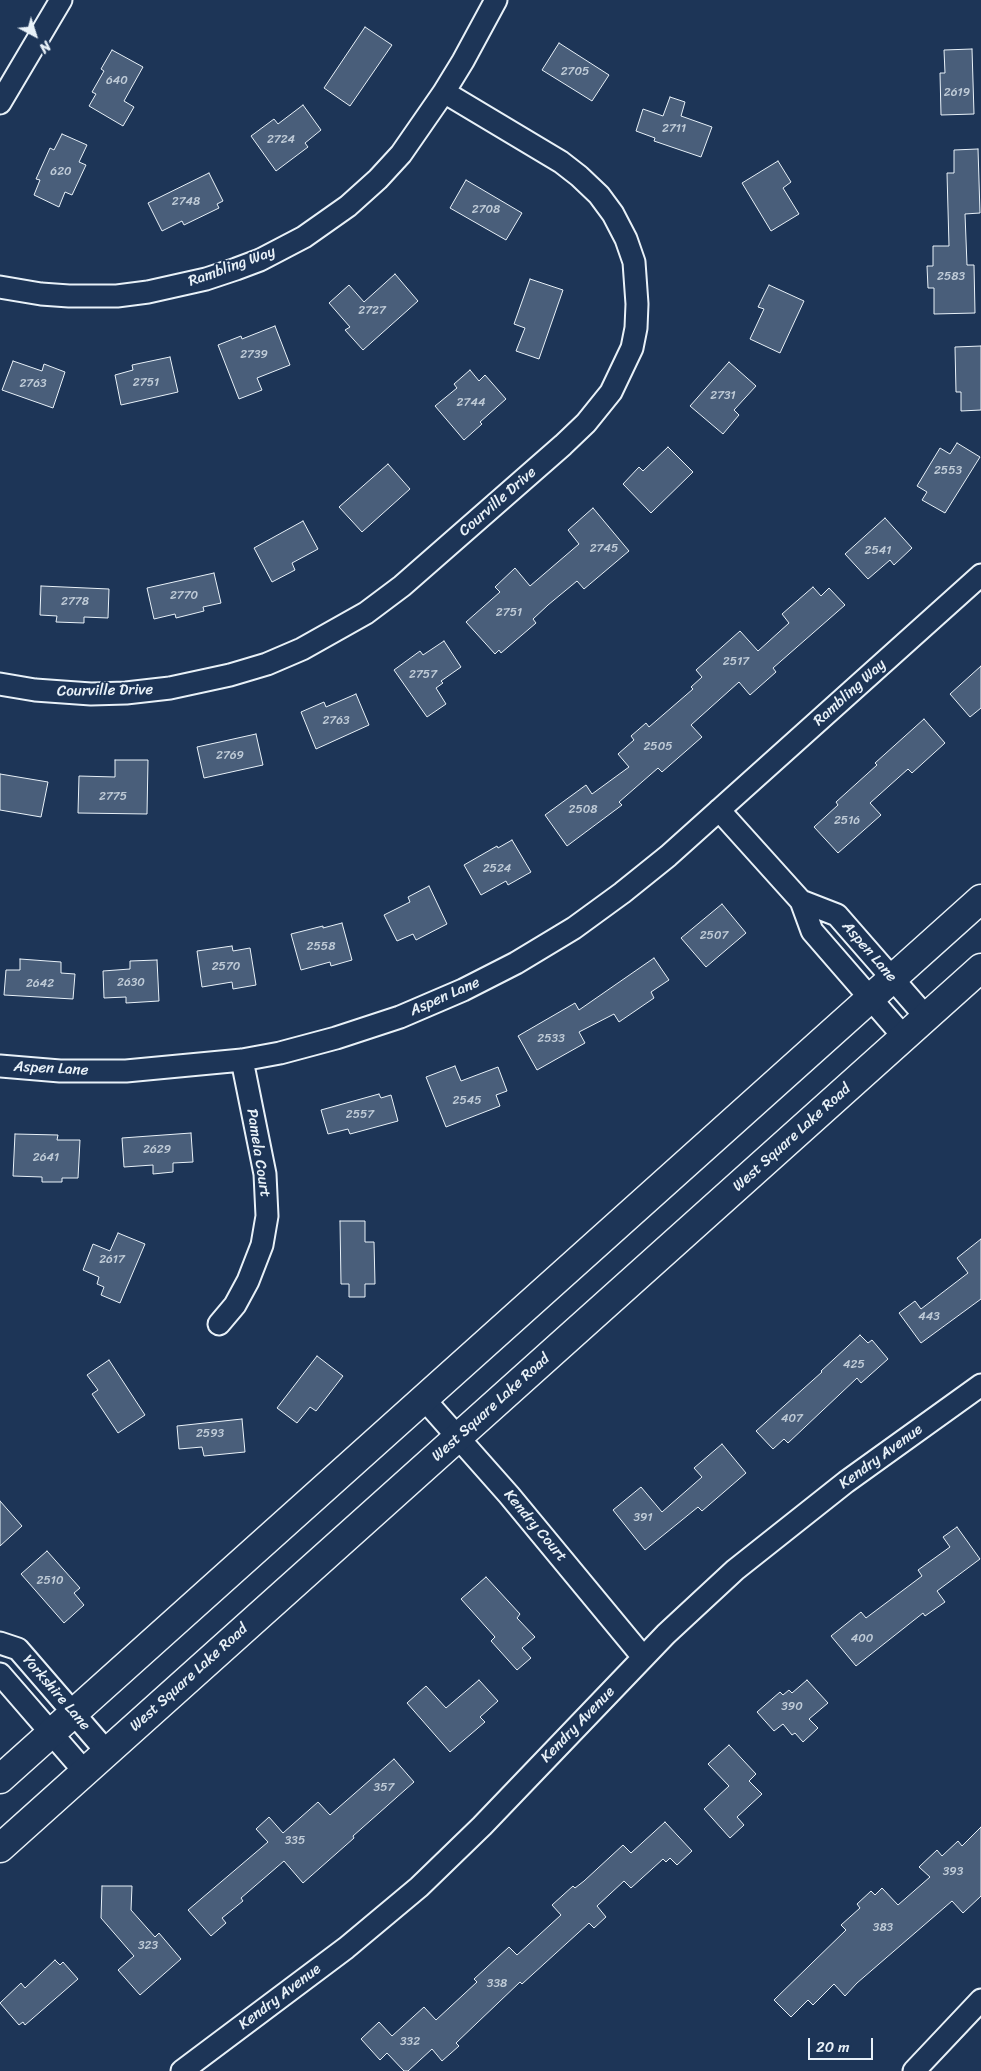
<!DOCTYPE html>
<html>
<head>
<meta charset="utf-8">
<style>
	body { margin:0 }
	#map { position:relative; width:981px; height:2071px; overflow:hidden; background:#1d3557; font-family:Sriracha,sans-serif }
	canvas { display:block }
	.north { position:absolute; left:10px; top:10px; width:50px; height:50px; -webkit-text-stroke:4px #1d3557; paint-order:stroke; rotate:140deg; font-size:14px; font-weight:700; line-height:20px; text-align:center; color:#e8f1f8 }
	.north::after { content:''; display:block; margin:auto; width:18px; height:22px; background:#e8f1f8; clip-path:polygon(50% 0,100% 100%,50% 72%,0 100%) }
	.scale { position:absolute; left:808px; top:2038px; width:65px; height:22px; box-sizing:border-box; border:2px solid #e8f1f8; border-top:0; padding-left:6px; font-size:15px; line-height:18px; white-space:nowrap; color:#e8f1f8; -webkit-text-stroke:4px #1d3557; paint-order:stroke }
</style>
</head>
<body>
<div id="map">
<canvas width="981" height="2071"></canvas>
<div class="north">N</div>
<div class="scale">20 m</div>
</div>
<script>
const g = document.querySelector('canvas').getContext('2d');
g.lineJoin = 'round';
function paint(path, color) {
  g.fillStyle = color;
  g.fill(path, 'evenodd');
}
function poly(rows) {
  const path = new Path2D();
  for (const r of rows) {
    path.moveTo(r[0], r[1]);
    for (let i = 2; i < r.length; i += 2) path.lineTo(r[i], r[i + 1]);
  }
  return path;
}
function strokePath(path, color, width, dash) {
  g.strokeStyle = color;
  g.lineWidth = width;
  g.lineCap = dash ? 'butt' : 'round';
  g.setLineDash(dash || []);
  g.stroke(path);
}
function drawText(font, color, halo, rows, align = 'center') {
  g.font = font + ' Sriracha,sans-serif';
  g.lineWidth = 4;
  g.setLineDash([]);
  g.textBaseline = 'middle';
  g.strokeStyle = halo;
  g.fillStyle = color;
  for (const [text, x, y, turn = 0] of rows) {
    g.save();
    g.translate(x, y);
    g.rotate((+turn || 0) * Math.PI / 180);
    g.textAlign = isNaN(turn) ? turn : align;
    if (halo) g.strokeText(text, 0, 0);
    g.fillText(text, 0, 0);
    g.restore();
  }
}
const building = poly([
	[365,27,392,45,350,106,324,88,365,27],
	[559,43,609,75,592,101,542,70,559,43],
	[972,49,974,114,941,115,940,73,945,73,944,50,972,49],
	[112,50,143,67,124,101,134,107,123,126,89,106,96,94,92,92,104,71,101,69,112,50],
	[670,97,685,102,681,116,712,127,701,157,654,141,655,138,636,131,643,109,663,116,670,97],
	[303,105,321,130,305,143,308,147,276,171,251,136,274,119,278,124,303,105],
	[62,134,87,145,79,162,86,165,72,195,65,192,59,207,34,195,40,180,36,179,50,148,54,150,62,134],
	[978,149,980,213,965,214,967,265,974,265,975,313,934,314,934,288,928,288,927,266,933,266,933,246,949,246,947,173,954,173,954,150,978,149],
	[778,161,791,182,783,188,799,214,771,231,742,183,778,161],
	[209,173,223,201,217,204,219,208,184,225,182,221,162,231,148,203,209,173],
	[466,180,522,213,506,240,450,208,466,180],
	[395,274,418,301,363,350,345,330,350,327,329,303,349,285,364,302,395,274],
	[530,279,563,290,539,359,516,351,525,328,514,324,530,279],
	[769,285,804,301,780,353,750,339,764,309,758,307,769,285],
	[275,326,290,365,257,378,262,390,239,399,218,345,241,336,242,339,275,326],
	[981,346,981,410,961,411,961,392,956,392,955,347,981,346],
	[170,357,178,392,121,405,115,375,133,370,132,365,170,357],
	[13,361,42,371,44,364,65,372,53,408,2,390,13,361],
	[729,362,756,386,734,410,739,415,723,434,690,406,729,362],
	[470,370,479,381,485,375,506,399,480,422,482,424,464,440,435,406,457,388,454,384,470,370],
	[957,443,980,457,945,513,922,500,927,492,917,486,940,448,950,454,957,443],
	[668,447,693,472,651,513,623,484,639,467,643,471,668,447],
	[388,464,410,489,362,532,339,507,388,464],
	[593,508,629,551,584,589,577,581,548,605,533,619,536,623,501,653,499,650,495,654,466,622,500,592,495,587,515,568,530,586,579,544,568,530,593,508],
	[885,518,912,548,894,565,890,560,868,579,845,554,885,518],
	[303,521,318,549,292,563,295,570,272,582,254,548,303,521],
	[214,573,221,603,203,607,204,611,176,618,175,614,154,619,147,588,214,573],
	[41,586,109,589,108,618,84,617,84,623,56,622,57,616,40,615,41,586],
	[813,587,821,596,829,588,845,605,773,668,776,672,750,695,739,682,691,725,702,737,662,772,658,768,619,802,622,805,567,846,545,815,586,785,592,794,629,767,618,754,634,740,631,736,646,723,649,727,693,689,691,687,702,677,696,670,740,631,758,651,789,623,782,614,813,587],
	[444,641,461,667,441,681,443,683,436,688,446,704,427,717,394,670,420,651,423,655,444,641],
	[981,666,981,708,970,717,950,694,981,666],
	[356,694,369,725,316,749,301,712,324,702,326,707,356,694],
	[924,719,945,743,912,773,908,769,870,803,881,815,838,853,814,827,838,805,836,802,877,765,875,763,924,719],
	[256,734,263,765,204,778,197,747,256,734],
	[115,760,148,760,147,814,78,813,79,776,115,777,115,760],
	[0,774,48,782,41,817,0,810,0,774],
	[512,840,531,872,508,885,506,881,481,895,464,865,497,846,498,848,512,840],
	[429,886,447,924,416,940,413,934,397,941,384,915,410,902,408,897,429,886],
	[722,904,746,933,706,967,681,938,722,904],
	[342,923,352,960,331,966,330,962,301,970,291,934,323,926,323,928,342,923],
	[232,946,233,951,250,948,256,985,233,989,232,982,202,987,197,951,232,946],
	[654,958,669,980,651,992,654,998,619,1022,614,1014,579,1032,585,1043,537,1070,518,1036,575,1003,579,1010,654,958],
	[20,959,61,962,61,973,75,974,73,999,4,995,6,970,20,970,20,959],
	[157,960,159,1001,126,1003,126,997,104,998,103,971,130,969,130,961,157,960],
	[455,1066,461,1081,498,1067,507,1091,496,1095,500,1106,446,1127,426,1077,455,1066],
	[379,1094,381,1098,391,1095,398,1121,350,1134,348,1129,328,1134,321,1110,379,1094],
	[191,1133,193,1162,173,1163,173,1172,153,1174,153,1165,124,1167,122,1138,191,1133],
	[15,1134,58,1135,57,1140,80,1140,78,1178,62,1178,62,1182,42,1182,42,1177,13,1176,15,1134],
	[340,1221,365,1221,365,1242,374,1242,375,1284,365,1284,365,1297,349,1297,349,1284,341,1284,340,1221],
	[118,1233,145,1244,120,1303,101,1295,104,1287,97,1284,99,1277,83,1270,93,1244,110,1251,118,1233],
	[981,1239,981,1299,921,1343,899,1313,915,1301,921,1309,968,1273,957,1258,981,1239],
	[860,1335,868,1343,872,1340,888,1359,861,1383,857,1378,788,1443,784,1439,773,1449,756,1431,822,1372,821,1371,860,1335],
	[317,1356,343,1376,316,1411,310,1407,297,1423,277,1408,317,1356],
	[109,1360,145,1415,118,1433,92,1394,98,1390,87,1375,109,1360],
	[242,1419,245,1452,204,1456,202,1447,179,1449,177,1426,242,1419],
	[722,1444,746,1473,702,1511,698,1507,645,1550,613,1510,641,1487,662,1512,702,1477,694,1468,722,1444],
	[0,1501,22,1526,0,1546,0,1501],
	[957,1527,980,1559,937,1591,945,1602,925,1616,923,1613,856,1666,831,1636,861,1612,866,1618,922,1576,918,1570,950,1547,943,1537,957,1527],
	[47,1551,80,1588,74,1593,84,1605,64,1623,21,1574,47,1551],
	[486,1577,520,1614,517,1618,535,1637,522,1648,531,1658,517,1670,491,1641,495,1637,461,1599,486,1577],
	[479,1680,498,1701,480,1717,485,1722,450,1752,407,1703,426,1686,446,1708,479,1680],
	[807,1680,828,1703,809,1719,818,1728,803,1742,795,1733,792,1735,783,1724,774,1731,757,1712,780,1692,783,1695,789,1690,792,1693,807,1680],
	[729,1745,756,1774,749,1781,762,1794,737,1817,744,1825,730,1838,704,1809,729,1786,708,1764,729,1745],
	[394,1759,414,1782,353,1836,354,1838,303,1883,284,1861,241,1898,243,1901,222,1918,226,1923,211,1936,188,1910,268,1842,256,1829,269,1817,283,1833,318,1802,330,1815,394,1759],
	[665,1822,692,1851,677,1865,670,1858,666,1862,663,1859,631,1888,624,1881,597,1906,606,1917,594,1928,589,1923,522,1984,520,1982,456,2043,459,2046,442,2061,432,2049,408,2071,404,2071,387,2053,380,2060,361,2039,379,2022,392,2036,424,2007,436,2020,477,1982,474,1979,509,1947,517,1955,561,1915,552,1905,573,1886,575,1888,584,1881,623,1845,631,1853,665,1822],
	[981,1827,981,1896,963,1913,952,1901,857,1983,845,1996,834,1984,813,2005,808,2000,791,2017,774,2000,846,1930,841,1925,860,1908,857,1904,871,1891,875,1895,882,1888,898,1905,930,1877,919,1867,937,1850,942,1856,958,1841,962,1846,981,1827],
	[102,1886,132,1886,131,1910,155,1937,159,1933,181,1959,140,1995,118,1970,134,1956,101,1918,102,1886],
	[55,1960,60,1965,63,1962,78,1979,25,2025,23,2022,19,2025,0,2003,21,1983,25,1988,55,1960]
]);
paint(building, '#495e7a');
strokePath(building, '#e8f1f8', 1);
const minor = poly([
	[0,103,61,0],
	[0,287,41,294,69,296,117,296,148,292,206,279,236,269,260,260,304,237,348,206,378,179,401,154,444,92,463,61,496,0],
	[0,684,35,690,91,694,126,693,170,688,230,675,267,664,302,649,366,613,402,586,563,445,586,423,611,392,632,348,636,328,637,304,634,262,626,239,613,214,599,195,579,176,561,162,444,92],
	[719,810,801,901,812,931,904,1037],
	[801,901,837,915,926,1017],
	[0,1066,60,1071,126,1071,242,1060,280,1053,336,1038,400,1017,463,990,516,963,574,928,622,893,668,856,981,575],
	[219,1324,235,1305,248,1281,262,1245,267,1216,265,1174,242,1060],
	[424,1399,509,1495,643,1657],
	[0,1643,18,1649,107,1752],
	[0,1674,85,1772],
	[182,2071,346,1948,419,1887,482,1826,666,1634,735,1570,846,1482,981,1385],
	[914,2071,981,2000]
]);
const trunk = poly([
	[0,1779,981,899],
	[0,1848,981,968]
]);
strokePath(minor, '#e8f1f8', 25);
strokePath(trunk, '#e8f1f8', 31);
strokePath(minor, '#1d3557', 21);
strokePath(trunk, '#1d3557', 28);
drawText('12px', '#c0ccd8', null, [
	["2705",575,72],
	["640",117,81],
	["2619",957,93],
	["2711",674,129],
	["2724",281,140],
	["620",61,172],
	["2748",186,202],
	["2708",486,210],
	["2583",951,277],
	["2727",372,311],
	["2739",254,355],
	["2751",146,383],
	["2763",33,384],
	["2731",723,396],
	["2744",471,403],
	["2553",948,471],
	["2745",604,549],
	["2541",878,551],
	["2770",184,596],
	["2778",75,602],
	["2751",509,613],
	["2517",736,662],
	["2757",423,675],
	["2763",336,721],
	["2505",658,747],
	["2769",230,756],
	["2775",113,797],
	["2508",583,810],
	["2516",847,821],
	["2524",497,869],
	["2507",714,936],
	["2558",321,947],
	["2570",226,967],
	["2630",131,983],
	["2642",40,984],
	["2533",551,1039],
	["2545",467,1101],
	["2557",360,1115],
	["2629",157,1150],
	["2641",46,1158],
	["2617",112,1260],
	["443",929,1317],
	["425",854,1365],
	["407",792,1419],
	["2593",210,1434],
	["391",643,1518],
	["2510",50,1581],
	["400",862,1639],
	["390",792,1707],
	["357",384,1788],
	["335",295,1841],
	["393",953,1872],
	["383",883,1928],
	["323",148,1946],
	["338",497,1984],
	["332",410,2042]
]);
drawText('15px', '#e8f1f8', '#1d3557', [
	["Rambling Way",232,267,-20],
	["Courville Drive",498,502,-41],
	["Courville Drive",105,691,-1],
	["Rambling Way",850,693,-42],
	["Aspen Lane",869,952,49],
	["Aspen Lane",445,997,-24],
	["Aspen Lane",51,1069,3],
	["West Square Lake Road",792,1138,-42],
	["Pamela Court",258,1153,81],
	["West Square Lake Road",491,1408,-42],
	["Kendry Avenue",881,1457,-36],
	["Kendry Court",535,1526,50],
	["West Square Lake Road",189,1678,-42],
	["Yorkshire Lane",56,1693,49],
	["Kendry Avenue",578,1725,-46],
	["Kendry Avenue",280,1997,-37]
]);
</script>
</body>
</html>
